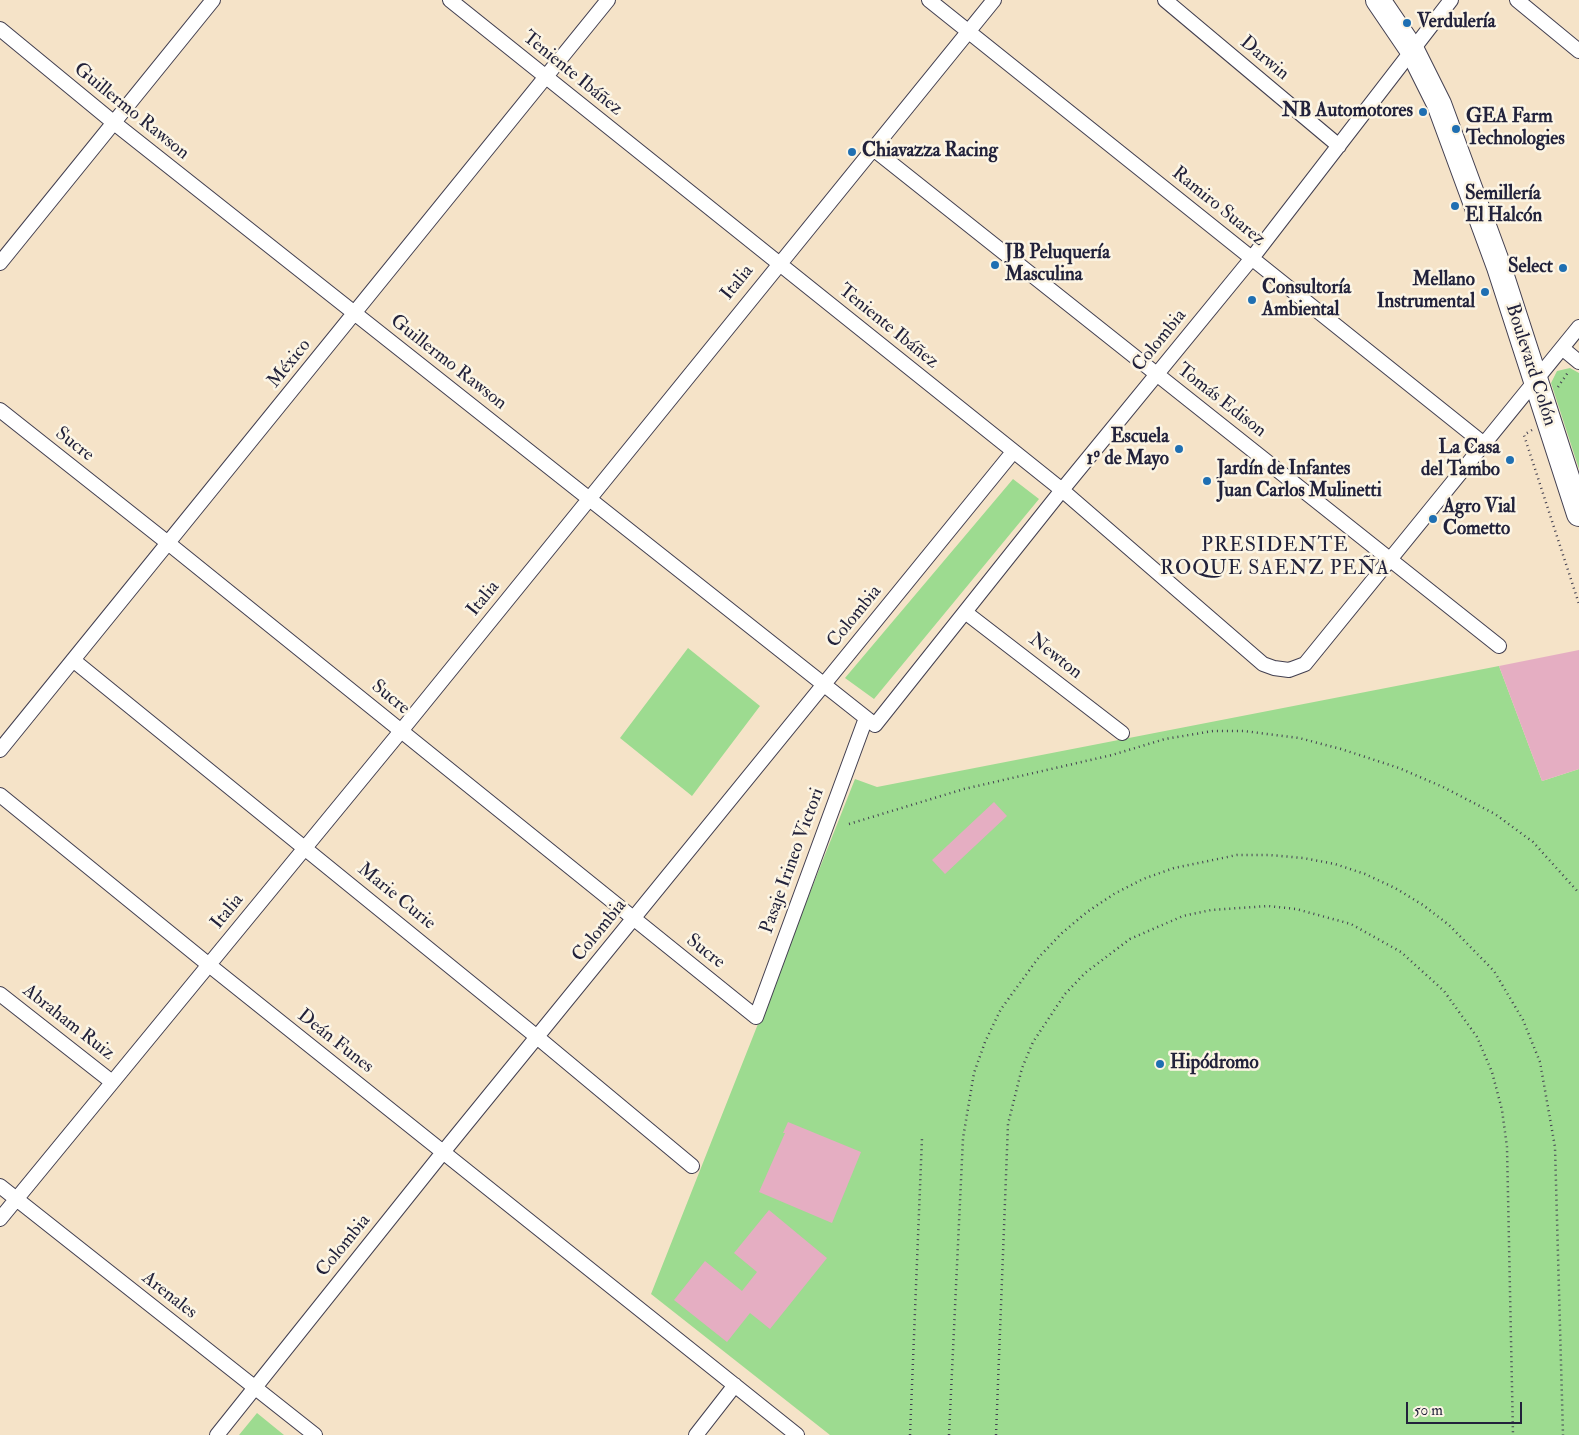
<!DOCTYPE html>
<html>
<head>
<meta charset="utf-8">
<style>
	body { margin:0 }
	#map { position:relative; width:1579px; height:1435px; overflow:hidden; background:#f5e3c8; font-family:"IM FELL Double Pica",serif }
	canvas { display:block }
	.scale { position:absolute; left:1406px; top:1402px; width:116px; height:22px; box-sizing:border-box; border:2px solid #22223b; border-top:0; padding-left:6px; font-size:15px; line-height:18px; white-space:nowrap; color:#22223b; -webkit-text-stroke:4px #fcf5e5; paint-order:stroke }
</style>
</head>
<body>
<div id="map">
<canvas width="1579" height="1435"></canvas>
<div class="scale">50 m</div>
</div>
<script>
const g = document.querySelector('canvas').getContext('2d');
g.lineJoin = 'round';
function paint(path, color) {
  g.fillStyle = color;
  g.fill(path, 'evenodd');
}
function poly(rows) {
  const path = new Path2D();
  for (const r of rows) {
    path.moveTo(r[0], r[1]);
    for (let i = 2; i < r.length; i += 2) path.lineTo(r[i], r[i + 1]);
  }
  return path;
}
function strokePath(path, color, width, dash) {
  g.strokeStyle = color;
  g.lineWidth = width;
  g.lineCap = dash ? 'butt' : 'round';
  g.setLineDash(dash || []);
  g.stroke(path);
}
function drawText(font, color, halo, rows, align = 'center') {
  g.font = font + ' "IM FELL Double Pica",serif';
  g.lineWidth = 5;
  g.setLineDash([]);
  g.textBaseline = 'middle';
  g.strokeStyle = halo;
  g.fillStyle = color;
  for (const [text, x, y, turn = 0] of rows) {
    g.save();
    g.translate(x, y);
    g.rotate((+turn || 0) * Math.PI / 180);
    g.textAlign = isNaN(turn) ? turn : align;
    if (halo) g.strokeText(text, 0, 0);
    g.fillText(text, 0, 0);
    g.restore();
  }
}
paint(poly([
	[1570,368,1579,373,1579,469,1551,383,1557,371],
	[1013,479,1039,499,874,699,845,678],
	[688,648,760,706,692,796,620,738],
	[1499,666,1542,781,1579,769,1579,1435,830,1435,651,1294,855,779,877,787],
	[257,1413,284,1435,239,1435]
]), '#9ddb90');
paint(poly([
	[1579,650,1579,769,1542,781,1499,666],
	[994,802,1007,816,945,874,932,860],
	[788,1122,861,1152,832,1223,759,1192,785,1133,783,1133],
	[769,1210,827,1258,770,1329,750,1313,727,1342,674,1300,705,1261,742,1291,757,1272,734,1253]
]), '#e5aec2');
const minor = poly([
	[450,0,1062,490,1263,664,1274,668,1289,670,1305,664,1579,327],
	[929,0,1484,444],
	[1165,0,1339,146],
	[1517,0,1579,51],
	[0,29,113,122,875,725,1062,490,1252,258,1451,0],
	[872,148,1499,646],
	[0,263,213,0],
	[1562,348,1579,362],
	[0,410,168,543,756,1017,866,718],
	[965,612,1122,733],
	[73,660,537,1037,692,1166],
	[0,750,608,0],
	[0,795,209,965,797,1435],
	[0,994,112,1082],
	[0,1186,315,1435],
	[0,1219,401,731,994,0],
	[217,1435,444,1151,1013,452],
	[696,1435,735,1385]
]);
const trunk = poly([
	[1378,0,1412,50,1439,104,1499,267,1579,514]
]);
strokePath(minor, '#423f50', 16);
strokePath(trunk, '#423f50', 26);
strokePath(poly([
	[1558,387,1569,371],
	[1532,430,1524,435,1579,604],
	[849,824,964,789,1112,755,1165,739,1213,731,1244,731,1299,738,1341,749,1399,768,1443,787,1495,814,1533,842,1579,893],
	[910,1435,922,1138],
	[949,1435,963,1138,974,1073,985,1042,1001,1009,1039,957,1062,933,1087,912,1114,894,1143,879,1174,868,1237,855,1270,855,1303,858,1335,864,1365,874,1395,888,1423,905,1449,925,1494,971,1523,1020,1540,1062,1555,1147,1563,1435],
	[996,1435,1008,1124,1022,1068,1033,1042,1065,994,1085,973,1130,939,1183,916,1211,910,1268,906,1296,909,1351,924,1401,952,1444,991,1477,1037,1492,1072,1502,1110,1507,1147,1513,1435]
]), '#423f50', 2.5, [1, 4]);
strokePath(minor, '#fff', 14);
strokePath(trunk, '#fff', 24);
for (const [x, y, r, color] of [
	[1407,23,5,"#1f6fb2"],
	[1423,112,5,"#1f6fb2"],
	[1456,129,5,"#1f6fb2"],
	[852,152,5,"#1f6fb2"],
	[1455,206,5,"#1f6fb2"],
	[995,265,5,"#1f6fb2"],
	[1563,268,5,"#1f6fb2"],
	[1485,292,5,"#1f6fb2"],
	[1252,300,5,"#1f6fb2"],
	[1179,449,5,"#1f6fb2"],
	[1510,460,5,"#1f6fb2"],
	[1207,481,5,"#1f6fb2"],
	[1433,519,5,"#1f6fb2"],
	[1160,1064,5,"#1f6fb2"]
]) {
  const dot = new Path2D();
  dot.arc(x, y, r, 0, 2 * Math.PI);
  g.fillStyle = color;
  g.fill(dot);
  strokePath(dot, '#fcf5e5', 2);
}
drawText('bold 19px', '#22223b', '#fcf5e5', [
	["Verdulería",1417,23],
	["NB Automotores",1413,112,"right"],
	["GEA Farm",1466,118],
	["Technologies",1466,140],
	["Chiavazza Racing",862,152],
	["Semillería",1465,195],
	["El Halcón",1465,217],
	["JB Peluquería",1005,254],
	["Masculina",1005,276],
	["Select",1553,268,"right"],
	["Mellano",1475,281,"right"],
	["Instrumental",1475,303,"right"],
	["Consultoría",1262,289],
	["Ambiental",1262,311],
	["Escuela",1169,438,"right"],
	["1º de Mayo",1169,460,"right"],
	["La Casa",1500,449,"right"],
	["del Tambo",1500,471,"right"],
	["Jardín de Infantes",1217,470],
	["Juan Carlos Mulinetti",1217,492],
	["Agro Vial",1443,508],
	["Cometto",1443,530],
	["Hipódromo",1170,1064]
], 'left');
drawText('19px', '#22223b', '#fcf5e5', [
	["Darwin",1264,59,40],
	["Teniente Ibáñez",572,74,39],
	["Guillermo Rawson",131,112,39],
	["Ramiro Suarez",1218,207,39],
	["Italia",738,283,-51],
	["Teniente Ibáñez",888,327,39],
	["Colombia",1160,341,-51],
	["Guillermo Rawson",448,363,38],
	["México",290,364,-51],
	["Boulevard Colón",1530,365,72],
	["Tomás Edison",1221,401,38],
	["Sucre",74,445,38],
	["Italia",484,599,-51],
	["Colombia",855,617,-51],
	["Newton",1055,657,38],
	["Sucre",390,698,39],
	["Pasaje Irineo Victori",793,861,-70],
	["Marie Curie",396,897,39],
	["Italia",228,912,-51],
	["Colombia",600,931,-51],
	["Sucre",705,952,38],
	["Abraham Ruiz",68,1023,38],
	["Deán Funes",335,1042,38],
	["Colombia",344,1246,-51],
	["Arenales",169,1296,38]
]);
g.letterSpacing = '1px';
drawText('20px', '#22223b', '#fcf5e5', [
	["PRESIDENTE",1275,547],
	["ROQUE SAENZ PEÑA",1275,570]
]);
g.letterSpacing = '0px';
</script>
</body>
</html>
